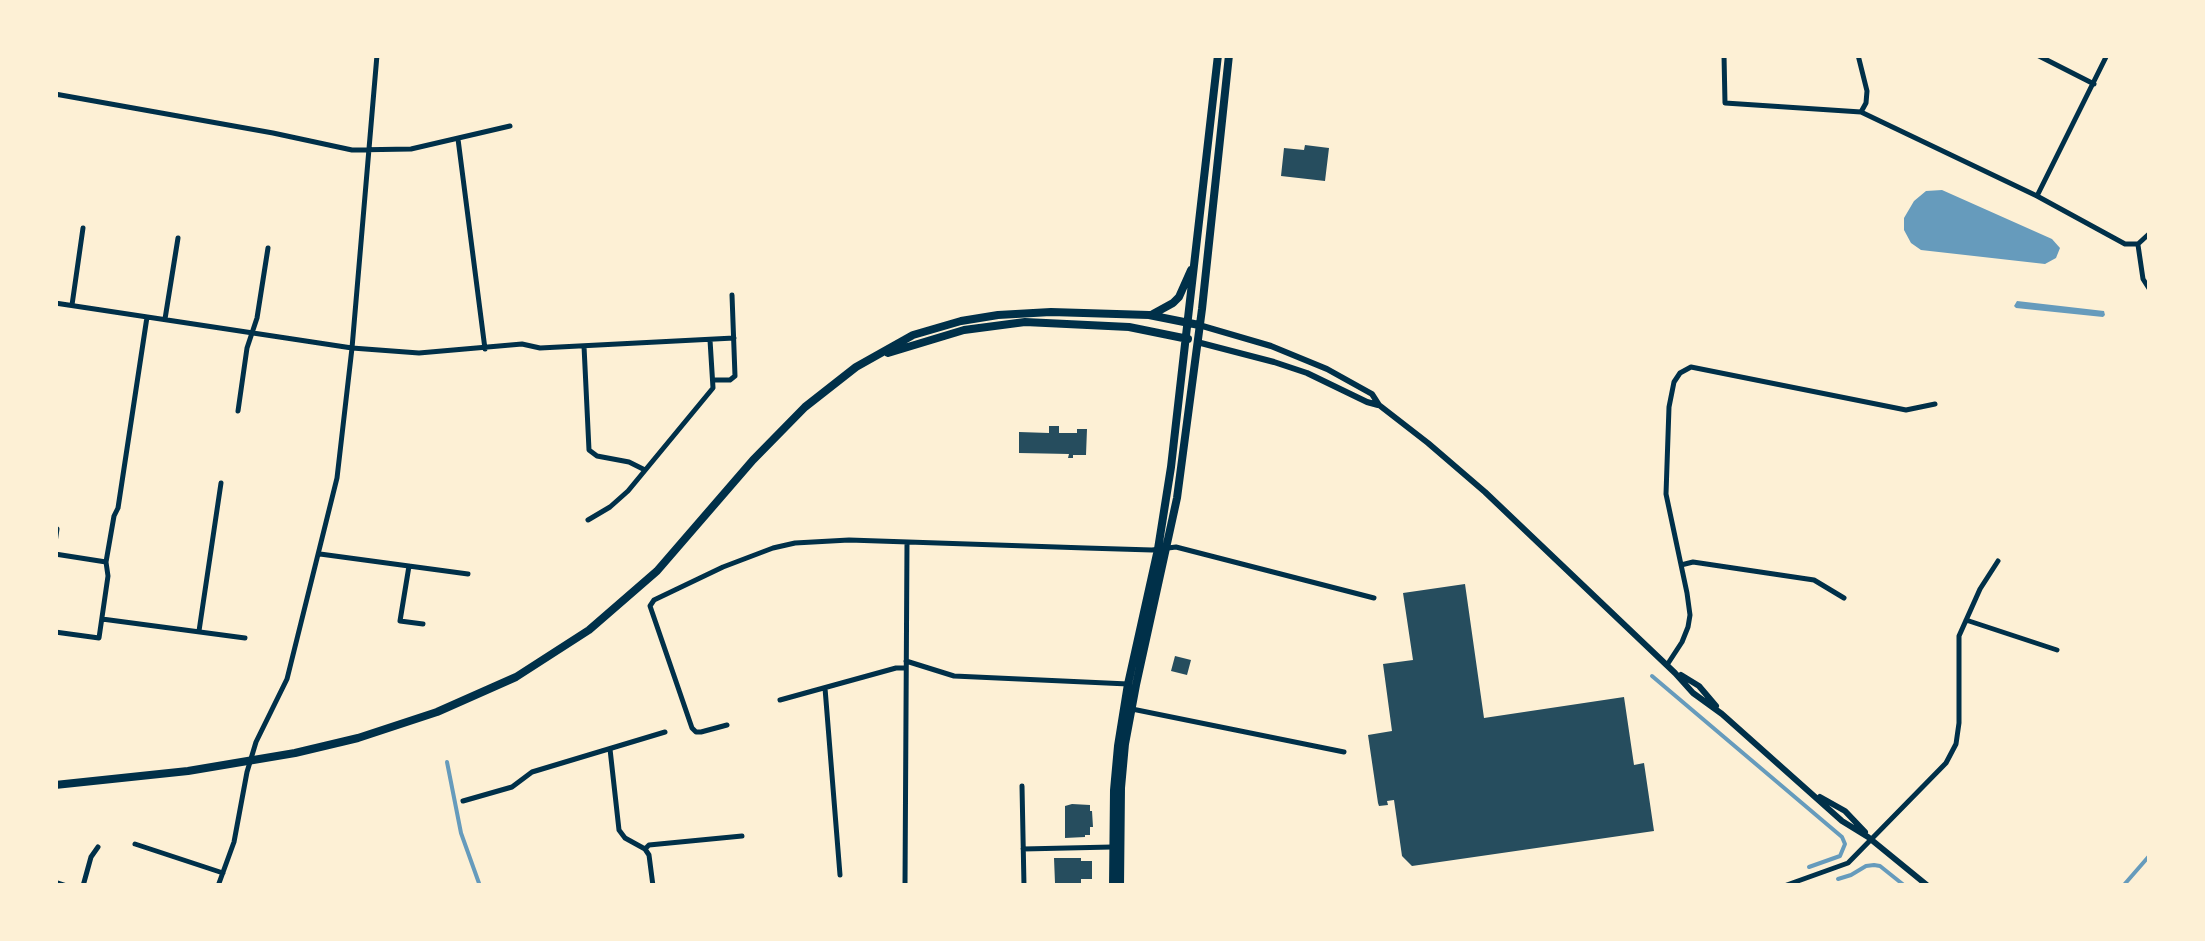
<!DOCTYPE html>
<html>
<head>
<meta charset="utf-8">
<style>
	body { margin:0 }
	#map { position:relative; width:2205px; height:941px; overflow:hidden; background:#fdf0d5; font-family:Inter,sans-serif }
	canvas { display:block }
	.frame { position:absolute; inset:0; border:58px solid #fdf0d5; pointer-events:none }
</style>
</head>
<body>
<div id="map">
<canvas width="2205" height="941"></canvas>
<div class="frame"></div>
</div>
<script>
const g = document.querySelector('canvas').getContext('2d');
g.lineJoin = 'round';
function paint(path, color) {
  g.fillStyle = color;
  g.fill(path, 'evenodd');
}
function poly(rows) {
  const path = new Path2D();
  for (const r of rows) {
    path.moveTo(r[0], r[1]);
    for (let i = 2; i < r.length; i += 2) path.lineTo(r[i], r[i + 1]);
  }
  return path;
}
function strokePath(path, color, width, dash) {
  g.strokeStyle = color;
  g.lineWidth = width;
  g.lineCap = dash ? 'butt' : 'round';
  g.setLineDash(dash || []);
  g.stroke(path);
}
paint(poly([
	[1942,190,2052,239,2060,248,2056,258,2045,264,1921,250,1911,243,1904,230,1904,218,1914,201,1926,191],
	[2017,301,2104,311,2105,315,2103,317,2016,308,2014,306]
]), '#669bbc');
strokePath(poly([
	[1652,676,1842,837,1845,844,1840,856,1809,867],
	[447,762,461,833,480,886],
	[1838,879,1851,875,1866,866,1874,865,1880,866,1905,886],
	[2123,886,2150,855]
]), '#669bbc', 4);
paint(poly([
	[1305,145,1329,148,1325,181,1281,176,1284,148,1304,150],
	[1049,426,1059,426,1059,433,1077,433,1077,429,1087,429,1086,455,1073,455,1073,458,1068,458,1069,454,1019,453,1019,432,1049,433],
	[1465,584,1484,718,1624,697,1634,765,1644,763,1654,831,1412,866,1402,856,1394,800,1387,801,1388,805,1379,806,1378,803,1368,735,1392,731,1383,664,1413,660,1403,593],
	[1175,656,1191,660,1187,675,1171,671],
	[1072,804,1090,805,1090,811,1092,811,1093,827,1090,827,1090,835,1085,835,1085,837,1065,838,1065,806],
	[1054,858,1081,858,1081,861,1092,861,1092,879,1081,879,1081,883,1055,883]
]), '#264d5e');
strokePath(poly([
	[1724,55,1725,103,1861,112,2037,196,2125,244,2138,244],
	[1858,55,1867,91,1866,103,1861,112],
	[2037,55,2094,84],
	[55,94,273,133,352,150,411,149,510,126],
	[458,139,485,349],
	[2037,196,2107,55],
	[2138,244,2150,233],
	[2138,245,2143,279,2150,290],
	[55,303,352,348,419,353,522,344,540,348,734,338],
	[72,305,83,228],
	[165,319,178,238],
	[584,346,589,450,597,456,629,462,645,470],
	[713,380,730,380,735,376,732,295],
	[238,411,247,348,257,318,268,248],
	[588,520,610,507,628,491,713,388,710,340],
	[55,543,57,529],
	[55,554,106,562],
	[320,554,468,574],
	[1681,565,1693,562,1814,580,1844,598],
	[409,566,400,621,423,624],
	[102,619,245,638],
	[1966,620,2057,650],
	[199,631,221,483],
	[55,632,99,638,108,576,106,562,114,516,118,508,147,317],
	[906,661,954,676,1128,684],
	[1667,665,1682,642,1688,627,1690,615,1687,593,1666,494,1669,407,1674,382,1680,373,1691,367,1906,410,1935,404],
	[825,688,840,875],
	[780,700,896,668,906,668],
	[1132,709,1344,752],
	[727,725,701,732,696,732,692,728,650,606,654,600,723,567,773,548,795,543,849,540,1086,548,1152,550,1176,547,1374,598],
	[610,749,619,830,625,838,645,849,649,855,653,886],
	[1022,786,1024,886],
	[463,801,512,787,532,772,665,732],
	[135,844,223,873],
	[645,849,649,845,742,836],
	[1023,849,1112,847],
	[55,882,67,886],
	[83,886,91,857,98,847],
	[218,886,234,842,247,772,256,742,287,679,337,478,352,348,377,55],
	[905,886,907,542],
	[1784,886,1848,863,1946,763,1956,744,1959,723,1959,636,1980,589,1998,561]
]), '#003049', 5);
strokePath(poly([
	[1199,325,1271,346,1327,369,1372,394,1379,405,1428,443,1485,492,1675,673,1693,693,1722,714,1842,821,1868,837,1928,886],
	[1197,342,1274,362,1307,373,1367,402,1378,405],
	[1681,675,1699,686,1716,706],
	[1820,797,1845,811,1865,832]
]), '#003049', 6);
strokePath(poly([
	[1153,314,1173,303,1179,297,1191,270],
	[888,353,964,330,1025,322,1129,327,1188,339],
	[55,785,188,771,295,753,358,738,437,712,516,677,589,630,657,571,753,460,805,407,856,367,913,335,961,321,998,315,1051,312,1149,315,1199,325],
	[1113,886,1114,790,1118,746,1128,684,1158,549,1171,467,1218,55],
	[1120,886,1121,788,1125,744,1136,685,1177,498,1202,309,1229,55]
]), '#003049', 8);
</script>
</body>
</html>
